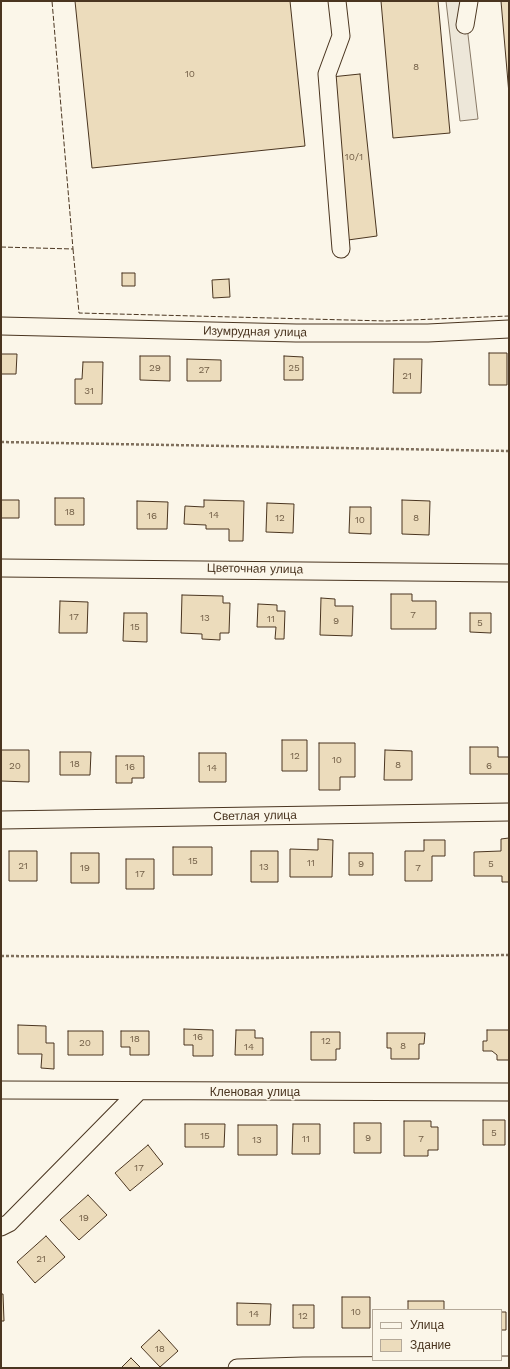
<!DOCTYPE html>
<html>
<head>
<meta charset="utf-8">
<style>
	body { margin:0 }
	#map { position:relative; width:510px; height:1369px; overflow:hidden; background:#fbf6e9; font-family:"Work Sans",sans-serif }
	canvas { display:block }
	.frame { position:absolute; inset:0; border:2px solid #4a3520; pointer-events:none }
	.legend { position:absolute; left:372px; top:1309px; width:130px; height:52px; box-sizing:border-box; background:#fbf6e9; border:1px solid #b4a999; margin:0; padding:5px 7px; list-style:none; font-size:12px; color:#4a3520 }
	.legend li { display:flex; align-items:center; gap:8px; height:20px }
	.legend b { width:20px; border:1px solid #b4a999 }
</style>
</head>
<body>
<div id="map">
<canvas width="510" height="1369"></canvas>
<div class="frame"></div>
<ul class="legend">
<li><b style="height:5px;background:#fbf6e9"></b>Улица</li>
<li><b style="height:11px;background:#ecdcbc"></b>Здание</li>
</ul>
</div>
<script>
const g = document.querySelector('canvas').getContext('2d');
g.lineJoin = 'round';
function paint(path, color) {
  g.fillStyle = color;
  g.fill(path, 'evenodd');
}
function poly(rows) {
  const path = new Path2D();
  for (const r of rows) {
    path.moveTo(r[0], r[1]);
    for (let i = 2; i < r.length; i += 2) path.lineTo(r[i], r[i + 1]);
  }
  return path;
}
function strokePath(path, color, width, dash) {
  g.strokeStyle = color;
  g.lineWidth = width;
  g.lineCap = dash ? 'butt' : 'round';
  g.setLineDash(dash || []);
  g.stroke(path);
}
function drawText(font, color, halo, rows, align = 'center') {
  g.font = font + ' "Work Sans",sans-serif';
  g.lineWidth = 3;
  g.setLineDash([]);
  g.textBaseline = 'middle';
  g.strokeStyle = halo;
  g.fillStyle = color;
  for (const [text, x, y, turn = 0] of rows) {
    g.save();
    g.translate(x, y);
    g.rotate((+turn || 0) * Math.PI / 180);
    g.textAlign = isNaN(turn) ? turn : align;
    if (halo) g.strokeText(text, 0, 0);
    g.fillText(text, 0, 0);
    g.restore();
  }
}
const parking = poly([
	[446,1,464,1,478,119,460,121,446,1]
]);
paint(parking, '#ede7d9');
strokePath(parking, '#887966', 1);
const building = poly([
	[75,1,290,1,305,146,92,168,75,1],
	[381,1,438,1,450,133,393,138,381,1],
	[501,1,509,1,509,94,501,1],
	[360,74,377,236,348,240,331,77,360,74],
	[122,273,135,273,135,286,122,286,122,273],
	[229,279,230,297,213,298,212,280,229,279],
	[489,353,507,353,507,385,489,385,489,353],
	[1,354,17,354,16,374,1,374,1,354],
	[140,356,170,356,170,381,140,380,140,356],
	[284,356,303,357,303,380,284,380,284,356],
	[187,359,221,360,221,381,187,381,187,359],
	[394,359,422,359,421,393,393,393,394,359],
	[83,362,103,362,102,404,75,404,75,379,82,379,83,362],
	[55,498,84,498,84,525,55,525,55,498],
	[1,500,19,500,19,518,1,518,1,500],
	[204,500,244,501,243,541,229,541,229,529,206,529,206,525,184,524,185,506,204,507,204,500],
	[402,500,430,501,429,535,402,534,402,500],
	[137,501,168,502,167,529,137,529,137,501],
	[267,503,294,504,293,533,266,532,267,503],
	[350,507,371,507,371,534,349,533,350,507],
	[391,594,412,594,412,601,436,601,436,629,391,629,391,594],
	[182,595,223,596,223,603,230,603,229,633,220,633,220,640,202,639,202,634,181,633,182,595],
	[321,598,335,599,335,606,353,606,352,636,320,635,321,598],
	[60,601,88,602,87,633,59,633,60,601],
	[258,604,277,605,277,611,285,611,284,639,275,639,276,627,257,627,258,604],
	[124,613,147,613,147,642,123,641,124,613],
	[470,613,491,613,491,633,470,632,470,613],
	[282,740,307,740,307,771,282,771,282,740],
	[319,743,355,743,355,777,340,777,340,790,319,790,319,743],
	[470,747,498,747,498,757,509,757,509,774,470,774,470,747],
	[1,750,29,750,29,782,1,781,1,750],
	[385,750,412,751,412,780,384,780,385,750],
	[60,752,91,752,90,775,60,775,60,752],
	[199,753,226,753,226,782,199,782,199,753],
	[116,756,144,756,144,778,132,778,132,783,116,783,116,756],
	[509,838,509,882,502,882,502,876,474,876,474,852,501,851,501,839,509,838],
	[318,839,333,840,332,877,290,877,290,849,318,850,318,839],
	[424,840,445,840,445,856,432,856,432,881,405,881,405,851,424,851,424,840],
	[173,847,212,847,212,875,173,875,173,847],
	[9,851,37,851,37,881,9,881,9,851],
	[251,851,278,851,278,882,251,882,251,851],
	[71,853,99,853,99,883,71,883,71,853],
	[349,853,373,853,373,875,349,875,349,853],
	[126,859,154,859,154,889,126,889,126,859],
	[18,1025,46,1026,46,1043,54,1043,54,1069,41,1068,42,1054,18,1054,18,1025],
	[184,1029,213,1030,213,1056,193,1056,193,1045,184,1045,184,1029],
	[236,1030,255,1030,255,1038,263,1038,263,1055,235,1055,236,1030],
	[487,1030,509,1030,509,1060,497,1060,497,1055,492,1051,483,1051,483,1041,487,1041,487,1030],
	[68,1031,103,1031,103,1055,68,1055,68,1031],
	[121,1031,149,1031,149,1055,130,1055,130,1047,121,1047,121,1031],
	[311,1032,340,1032,340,1049,336,1049,336,1060,311,1060,311,1032],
	[387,1033,425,1033,424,1044,419,1044,419,1059,391,1059,391,1048,387,1048,387,1033],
	[483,1120,505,1120,505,1145,483,1145,483,1120],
	[404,1121,431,1121,431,1127,438,1127,438,1150,428,1150,428,1156,404,1156,404,1121],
	[354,1123,381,1123,381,1153,354,1153,354,1123],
	[185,1124,225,1124,224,1147,185,1147,185,1124],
	[293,1124,320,1124,320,1154,292,1154,293,1124],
	[238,1125,277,1125,277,1155,238,1155,238,1125],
	[148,1145,163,1164,130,1191,115,1173,148,1145],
	[88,1195,107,1215,79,1240,60,1220,88,1195],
	[46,1236,65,1257,35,1283,17,1262,46,1236],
	[1,1294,3,1294,4,1321,1,1321,1,1294],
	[342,1297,370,1297,370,1328,342,1328,342,1297],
	[408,1301,444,1301,444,1310,408,1310,408,1301],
	[237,1303,271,1304,270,1325,237,1325,237,1303],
	[293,1305,314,1305,314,1328,293,1328,293,1305],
	[501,1312,506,1312,506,1330,501,1330,501,1312],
	[159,1330,178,1351,160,1367,141,1347,159,1330],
	[131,1358,141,1368,121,1368,131,1358]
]);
paint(building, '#ecdcbc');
strokePath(building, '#4a3520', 1);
const minor = poly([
	[337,1,341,36,327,74,341,249],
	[465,25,469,1],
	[1,326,296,333,428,333,509,329],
	[1,568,509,573],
	[1,820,509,812],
	[1,1090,509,1092],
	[1,1227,9,1223,138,1092],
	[237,1368,303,1366,509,1365]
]);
strokePath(minor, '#4a3520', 19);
strokePath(poly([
	[1,442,509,451],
	[1,956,265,958,509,955]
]), '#7f6f5c', 2.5, [3, 2]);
strokePath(minor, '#fbf6e9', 17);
strokePath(poly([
	[1,247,73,249,52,1],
	[73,249,79,313,386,321,509,316]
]), '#4a3520', 1, [5, 2]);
drawText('10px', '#725f47', null, [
	["8",416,67],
	["10",190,74],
	["10/1",354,157],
	["29",155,368],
	["25",294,368],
	["27",204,370],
	["21",407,376],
	["31",89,391],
	["18",70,512],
	["14",214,515],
	["16",152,516],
	["12",280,518],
	["8",416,518],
	["10",360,520],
	["7",413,615],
	["17",74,617],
	["13",205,618],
	["11",271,619],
	["9",336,621],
	["5",480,623],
	["15",135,627],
	["12",295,756],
	["10",337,760],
	["18",75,764],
	["8",398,765],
	["20",15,766],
	["6",489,766],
	["16",130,767],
	["14",212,768],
	["15",193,861],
	["11",311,863],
	["9",361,864],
	["5",491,864],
	["21",23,866],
	["13",264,867],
	["19",85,868],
	["7",418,868],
	["17",140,874],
	["16",198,1037],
	["18",135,1039],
	["12",326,1041],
	["20",85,1043],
	["8",403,1046],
	["14",249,1047],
	["5",494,1133],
	["15",205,1136],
	["9",368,1138],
	["11",306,1139],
	["7",421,1139],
	["13",257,1140],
	["17",139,1168],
	["19",84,1218],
	["21",41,1259],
	["10",356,1312],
	["14",254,1314],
	["12",303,1316],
	["18",160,1349]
]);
drawText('12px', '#4a3520', '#fbf6e9', [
	["Изумрудная улица",255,332,1],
	["Цветочная улица",255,569,1],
	["Светлая улица",255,816,-1],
	["Кленовая улица",255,1092]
]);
</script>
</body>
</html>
